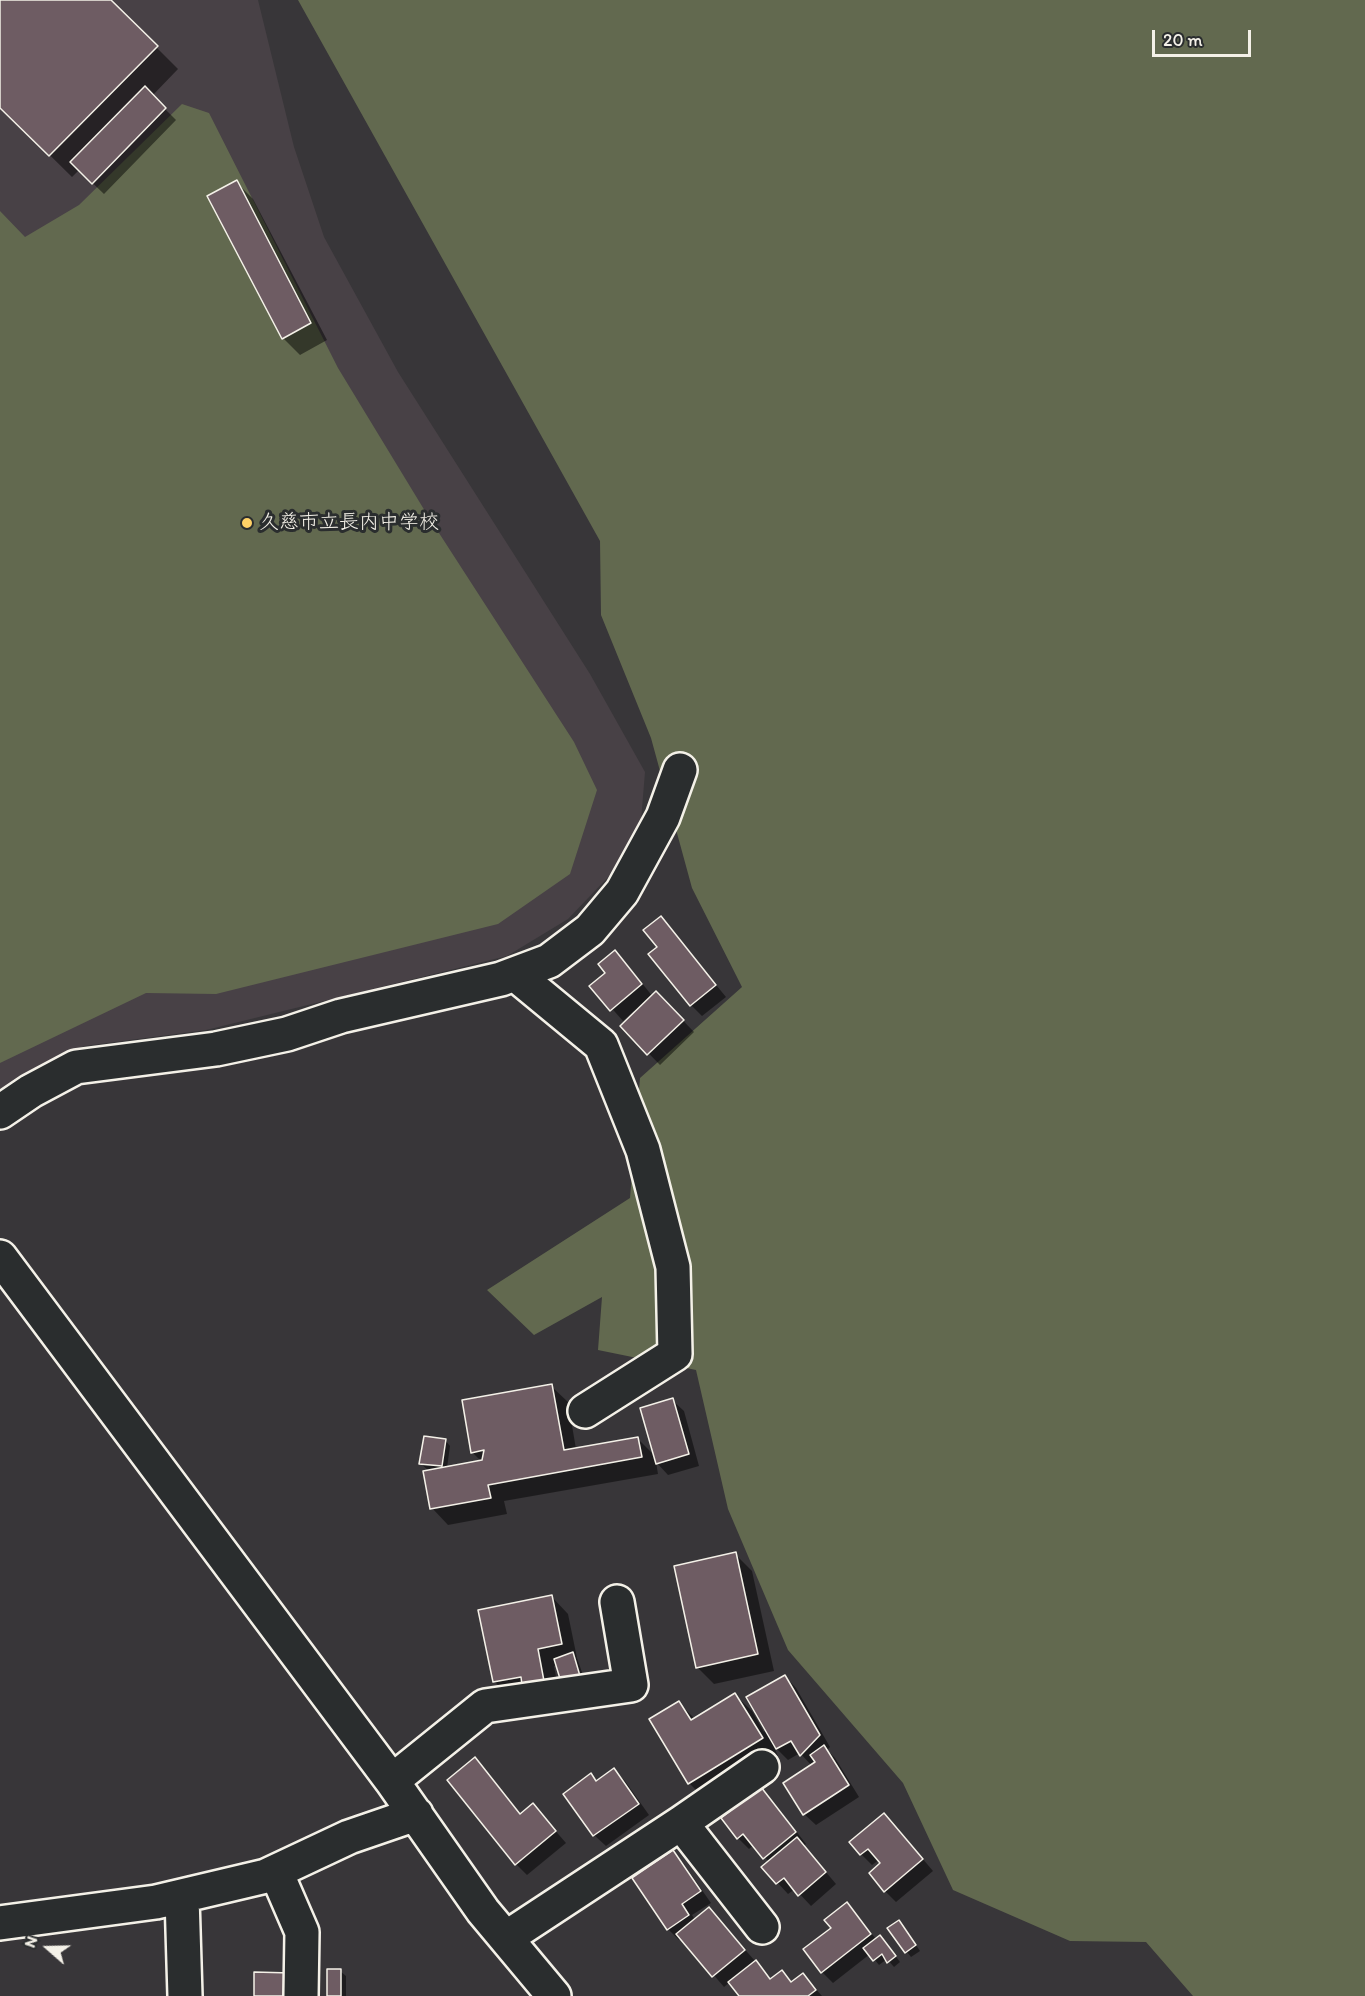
<!DOCTYPE html>
<html>
<head>
<meta charset="utf-8">
<style>
	body { margin:0 }
	#map { position:relative; width:1365px; height:1996px; overflow:hidden; background:#383639; font-family:Itim,sans-serif }
	canvas { display:block }
	.north { position:absolute; left:18px; top:1918px; width:60px; height:60px; -webkit-text-stroke:4px #2a2d2e; paint-order:stroke; rotate:290deg; font-size:16px; font-weight:700; line-height:24px; text-align:center; color:#f4f1e8 }
	.north::after { content:''; display:block; margin:auto; width:21px; height:27px; background:#f4f1e8; clip-path:polygon(50% 0,100% 100%,50% 72%,0 100%) }
	.scale { position:absolute; left:1152px; top:30px; width:99px; height:27px; box-sizing:border-box; border:3px solid #f4f1e8; border-top:0; padding-left:8px; font-size:18px; line-height:21px; white-space:nowrap; color:#f4f1e8; -webkit-text-stroke:4px #2a2d2e; paint-order:stroke }
</style>
</head>
<body>
<div id="map">
<canvas width="1365" height="1996"></canvas>
<div class="north">N</div>
<div class="scale">20 m</div>
</div>
<script>
const g = document.querySelector('canvas').getContext('2d');
g.lineJoin = 'round';
function paint(path, color) {
  g.fillStyle = color;
  g.fill(path, 'evenodd');
}
function poly(rows) {
  const path = new Path2D();
  for (const r of rows) {
    path.moveTo(r[0], r[1]);
    for (let i = 2; i < r.length; i += 2) path.lineTo(r[i], r[i + 1]);
  }
  return path;
}
function strokePath(path, color, width, dash) {
  g.strokeStyle = color;
  g.lineWidth = width;
  g.lineCap = dash ? 'butt' : 'round';
  g.setLineDash(dash || []);
  g.stroke(path);
}
function drawText(font, color, halo, rows, align = 'center') {
  g.font = font + ' Itim,"Klee One",sans-serif';
  g.lineWidth = 6;
  g.setLineDash([]);
  g.textBaseline = 'middle';
  g.strokeStyle = halo;
  g.fillStyle = color;
  for (const [text, x, y, turn = 0] of rows) {
    g.save();
    g.translate(x, y);
    g.rotate((+turn || 0) * Math.PI / 180);
    g.textAlign = isNaN(turn) ? turn : align;
    if (halo) g.strokeText(text, 0, 0);
    g.fillText(text, 0, 0);
    g.restore();
  }
}
paint(poly([
	[0,0,258,0,294,147,324,237,398,372,590,674,645,772,641,821,613,872,568,919,507,956,206,1030,84,1046,0,1089]
]), '#484146');
paint(poly([
	[298,0,1365,0,1365,1996,1193,1996,1146,1942,1070,1941,953,1890,903,1783,788,1650,728,1509,696,1370,598,1350,602,1297,534,1335,487,1290,630,1198,640,1078,742,987,692,888,651,738,601,615,600,541],
	[182,104,209,113,338,368,428,516,574,742,597,790,570,874,498,924,216,994,146,993,0,1063,0,211,25,237,79,205]
]), '#62694f');
paint(poly([
	[0,0,109,0,178,69,152,96,176,120,104,194,79,170,72,177,0,106],
	[236,182,253,199,327,340,300,355,283,338],
	[661,918,726,997,702,1016,691,1005,659,947],
	[626,963,653,997,667,1004,694,1032,660,1065,622,1026,636,1013,634,1011,623,1021,592,986,607,973],
	[551,1386,568,1402,576,1449,637,1438,655,1456,672,1400,684,1411,699,1466,668,1475,656,1462,658,1474,504,1501,507,1514,448,1525,432,1508,429,1471,421,1464,445,1440,450,1446,447,1468,482,1462,472,1452],
	[735,1554,752,1571,774,1671,714,1684,697,1667],
	[552,1597,568,1614,577,1658,585,1681,557,1665,554,1666,560,1697,511,1698,494,1681],
	[785,1676,796,1688,830,1747,827,1750,835,1758,859,1797,816,1825,804,1814,812,1766,800,1753,788,1760,773,1745,778,1756,706,1800,689,1783,679,1703,695,1719,735,1695,752,1711,764,1732,766,1730],
	[614,1770,625,1781,649,1815,606,1846,594,1835,565,1794,591,1775,597,1782],
	[486,1771,521,1815,533,1805,566,1843,527,1875,516,1864],
	[761,1789,772,1800,806,1844,804,1846,836,1884,811,1906,795,1889,788,1894,763,1867,769,1862,754,1845,749,1849,738,1838],
	[895,1826,933,1871,896,1902,885,1891,882,1864,879,1860,872,1865,861,1854],
	[672,1852,683,1863,711,1903,692,1915,695,1920,709,1909,771,1979,782,1972,793,1983,803,1975,822,1996,740,1996,730,1982,724,1987,682,1938,679,1940,668,1929],
	[847,1904,876,1939,885,1942,900,1962,894,1967,887,1959,879,1965,870,1954,833,1983,822,1972,833,1928],
	[904,1927,920,1951,911,1957,889,1929],
	[340,1971,346,1976,346,1996,328,1996]
]), '#0007');
const building = poly([
	[0,0,111,0,158,46,49,156,0,108,0,0],
	[145,86,166,108,92,184,70,162,145,86],
	[237,180,311,323,282,339,207,196,237,180],
	[661,916,716,985,690,1006,648,954,657,947,643,930,661,916],
	[615,950,642,984,610,1011,589,986,605,973,598,964,615,950],
	[656,991,684,1020,647,1055,620,1026,656,991],
	[552,1384,564,1450,638,1437,642,1457,488,1485,491,1498,430,1509,423,1471,482,1460,484,1450,471,1453,462,1400,552,1384],
	[673,1398,689,1454,656,1464,640,1408,673,1398],
	[424,1436,446,1439,442,1466,419,1464,424,1436],
	[736,1552,758,1654,696,1668,674,1566,736,1552],
	[552,1595,562,1644,538,1649,544,1681,522,1685,521,1677,493,1682,478,1610,552,1595],
	[573,1652,580,1676,561,1682,554,1659,573,1652],
	[785,1675,820,1735,800,1756,791,1741,776,1749,746,1697,785,1675],
	[735,1693,763,1738,688,1784,649,1719,679,1701,691,1720,735,1693],
	[824,1745,849,1785,803,1815,783,1783,815,1762,810,1755,824,1745],
	[475,1757,520,1814,533,1803,556,1831,515,1865,447,1780,475,1757],
	[614,1768,639,1804,593,1836,563,1794,591,1773,596,1781,614,1768],
	[761,1787,796,1832,763,1859,743,1834,737,1839,721,1818,761,1787],
	[884,1813,923,1859,884,1892,869,1873,880,1863,868,1849,860,1855,849,1842,884,1813],
	[797,1837,826,1872,798,1896,784,1878,776,1884,761,1867,797,1837],
	[673,1850,701,1891,682,1904,689,1915,667,1930,632,1878,673,1850],
	[847,1902,871,1934,821,1973,803,1949,831,1928,824,1920,847,1902],
	[709,1907,745,1950,712,1977,676,1934,709,1907],
	[899,1920,916,1945,905,1953,887,1928,899,1920],
	[880,1935,896,1956,887,1963,882,1954,873,1961,863,1948,880,1935],
	[756,1960,770,1979,782,1970,791,1982,803,1973,816,1990,808,1996,739,1996,728,1982,756,1960],
	[327,1969,341,1969,341,1996,327,1996,327,1969],
	[254,1972,291,1973,291,1996,254,1996,254,1972]
]);
paint(building, '#6e5c63');
strokePath(building, '#f4f1e8', 1.5);
const minor = poly([
	[515,974,601,1045,643,1150,673,1267,675,1354,585,1411],
	[0,1112,31,1091,76,1067,216,1049,287,1034,341,1016,501,979,549,961,590,930,622,892,663,817,680,770],
	[0,1257,392,1781,483,1911,554,1996],
	[392,1781,485,1706,631,1685,617,1602],
	[681,1823,762,1767],
	[276,1872,302,1932,301,1996],
	[182,1897,185,1996],
	[0,1923,156,1902,266,1876,349,1837,416,1814],
	[506,1938,681,1823,762,1927]
]);
strokePath(minor, '#f4f1e8', 38);
strokePath(minor, '#2a2d2e', 33);
for (const [x, y, r, color] of [
	[247,523,6,"#ffd166"]
]) {
  const dot = new Path2D();
  dot.arc(x, y, r, 0, 2 * Math.PI);
  g.fillStyle = color;
  g.fill(dot);
  strokePath(dot, '#2a2d2e', 2);
}
drawText('20px', '#f4f1e8', '#2a2d2e', [
	["久慈市立長内中学校",259,523]
], 'left');
</script>
</body>
</html>
